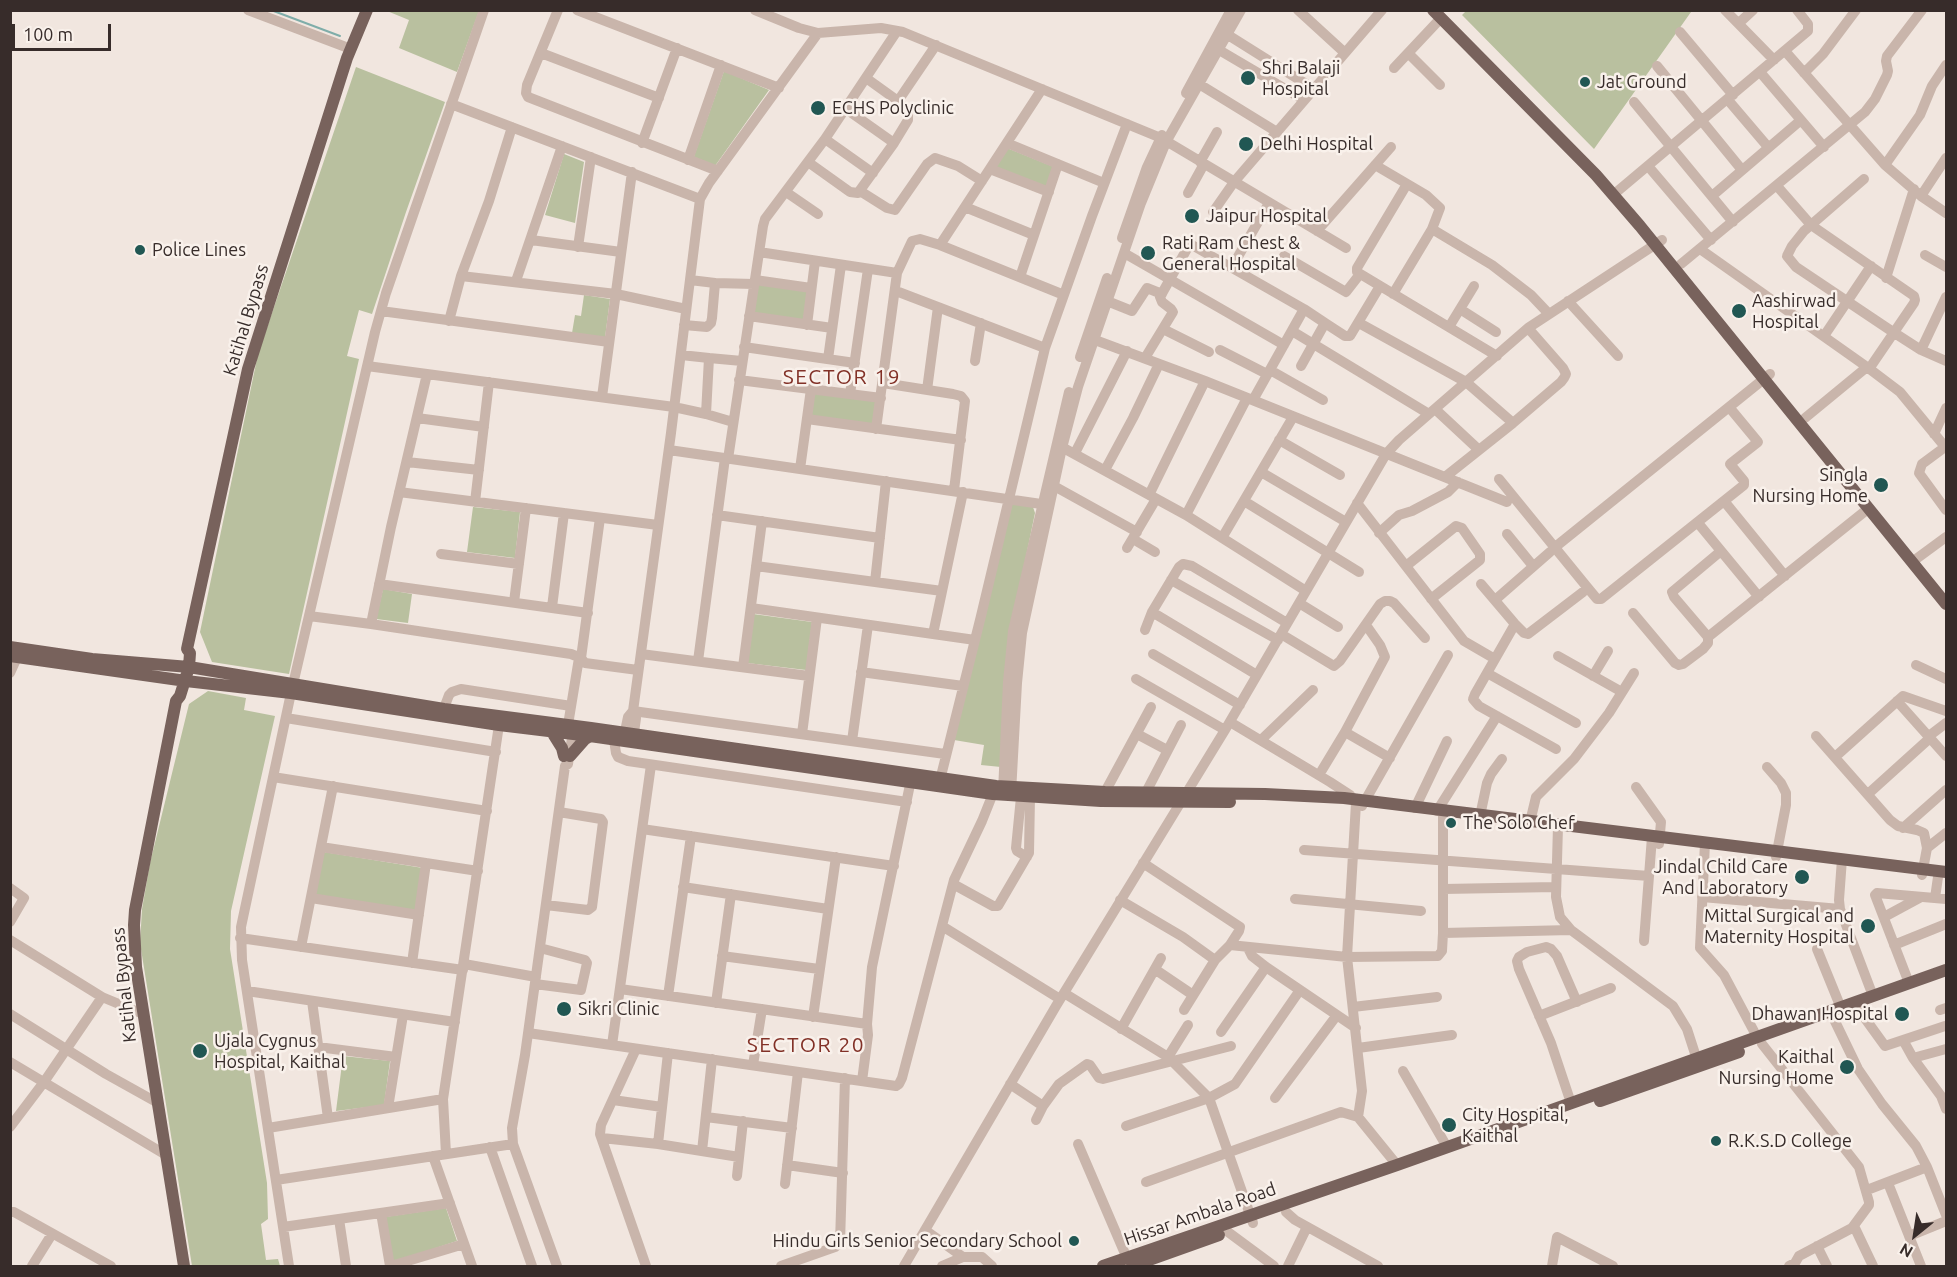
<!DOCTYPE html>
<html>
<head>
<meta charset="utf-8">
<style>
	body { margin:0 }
	#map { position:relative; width:1957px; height:1277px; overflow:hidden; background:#f1e6df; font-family:Ubuntu,sans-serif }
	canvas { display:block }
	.frame { position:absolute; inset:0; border:12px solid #372c2a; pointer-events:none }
	.north { position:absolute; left:1885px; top:1205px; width:60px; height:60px; -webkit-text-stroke:4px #f9f1eb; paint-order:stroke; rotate:210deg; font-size:16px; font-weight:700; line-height:24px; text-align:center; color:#372c2a }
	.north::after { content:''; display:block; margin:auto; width:21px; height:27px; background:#372c2a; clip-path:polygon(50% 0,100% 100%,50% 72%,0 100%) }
	.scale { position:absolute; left:12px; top:24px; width:99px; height:27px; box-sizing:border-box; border:3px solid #372c2a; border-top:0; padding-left:8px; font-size:18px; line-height:21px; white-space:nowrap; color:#372c2a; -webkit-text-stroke:4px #f9f1eb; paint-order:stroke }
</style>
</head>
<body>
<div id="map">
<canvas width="1957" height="1277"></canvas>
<div class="frame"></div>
<div class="north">N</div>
<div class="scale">100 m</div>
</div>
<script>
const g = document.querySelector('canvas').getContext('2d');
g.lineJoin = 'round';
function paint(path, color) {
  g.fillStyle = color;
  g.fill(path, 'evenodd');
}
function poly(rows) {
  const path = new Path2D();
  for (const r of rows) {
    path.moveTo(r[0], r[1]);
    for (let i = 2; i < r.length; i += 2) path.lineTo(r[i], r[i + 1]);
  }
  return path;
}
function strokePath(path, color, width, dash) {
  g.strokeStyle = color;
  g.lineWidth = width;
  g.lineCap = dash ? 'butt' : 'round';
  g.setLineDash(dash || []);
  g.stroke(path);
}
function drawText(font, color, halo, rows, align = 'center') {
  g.font = font + ' Ubuntu,sans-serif';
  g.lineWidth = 5;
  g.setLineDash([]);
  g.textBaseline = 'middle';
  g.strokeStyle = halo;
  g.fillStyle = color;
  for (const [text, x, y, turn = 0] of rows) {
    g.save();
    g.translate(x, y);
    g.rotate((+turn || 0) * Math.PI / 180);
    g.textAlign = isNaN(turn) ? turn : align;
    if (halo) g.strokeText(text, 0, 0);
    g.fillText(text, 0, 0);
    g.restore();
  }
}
paint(poly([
	[1467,10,1689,10,1691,12,1594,149,1462,15],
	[387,11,479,11,457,72,399,48,409,20],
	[356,67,445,102,406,212,372,314,359,310,347,356,359,359,289,674,212,662,200,632,258,354],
	[724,71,769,90,715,166,693,159],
	[1007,148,1054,167,1046,188,994,168],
	[564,154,584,162,575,223,545,215],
	[758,284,808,291,803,321,754,314],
	[584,295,610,299,605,338,572,333,575,315,581,316],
	[814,393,876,401,873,424,811,416],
	[1012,504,1033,507,1035,513,1010,634,1001,767,981,765,984,745,954,740],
	[473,507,520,512,515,558,467,552],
	[383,589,412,594,408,623,376,619],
	[753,614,812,622,806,670,747,663],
	[208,691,246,698,244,710,275,716,231,911,230,949,267,1183,268,1219,261,1224,266,1260,278,1259,280,1266,192,1266,140,943,142,909,150,863,189,704],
	[324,852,423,868,417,911,314,895],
	[343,1056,390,1061,384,1105,336,1111],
	[446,1208,457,1241,393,1262,385,1217]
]), '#b9c09f');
strokePath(poly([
	[271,10,340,36]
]), '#7fada9', 2);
strokePath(poly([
	[248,10,351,49],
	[558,10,527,85,526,93,528,97,718,171],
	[577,10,779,88],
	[755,10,799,28,818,33,881,28,903,32,1161,138,1346,248],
	[1298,10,1345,53],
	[1725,10,1774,60],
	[1739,23,1753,10],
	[1680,32,1733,95],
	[1228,35,1314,89],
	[1214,47,1304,100],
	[1785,51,1885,165,1921,196,1946,213],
	[541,53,659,98],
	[1408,53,1440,85],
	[1657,66,1742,170],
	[1394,68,1441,18],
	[1760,72,1824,147],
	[1804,73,1823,54,1856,10],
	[1199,84,1277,132],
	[1186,93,1231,10],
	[1728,100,1768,147],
	[898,101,936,45],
	[1634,102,1733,222],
	[451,104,700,199],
	[846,109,894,143],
	[825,139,873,173],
	[642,143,677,48],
	[1007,143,1104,183],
	[688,160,721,65],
	[808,162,850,192,858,193,894,143,908,120,908,111,898,101,866,78],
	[1200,162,1217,132],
	[1375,165,1426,195,1440,208,1432,229,1393,294],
	[1885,165,1920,115,1932,86,1946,65],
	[1648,166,1711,240],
	[990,169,1049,192],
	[1864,179,1804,231,1792,246,1787,256,1796,267,1893,332,1921,350,1946,361],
	[1407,184,1357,268,1357,272,1497,356],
	[1777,186,1811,225,1914,296,1915,300,1914,303,1869,369],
	[860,191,887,208,895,210,927,164,935,158,958,166,982,181],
	[786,192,818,214],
	[1188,193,1204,164],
	[1613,195,1808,31,1808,24,1797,10],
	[1712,196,1801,120],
	[1921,196,1946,158],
	[965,207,1034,235],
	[1213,212,1234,182,1382,10],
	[1432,229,1492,265,1531,295,1549,314],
	[1317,231,1391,147],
	[1122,238,1147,167,1162,135],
	[531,240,621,252],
	[940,245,1042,89],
	[578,247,591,157],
	[1700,249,1867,367,1900,392,1946,448],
	[759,252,897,273],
	[1124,253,1284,345],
	[1925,255,1946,267],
	[1284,256,1346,292,1360,274],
	[1681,264,1865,112,1875,99,1887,75,1888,71,1886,61,1887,56,1922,10],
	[1232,267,1269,203],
	[461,276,616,294,686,309],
	[1020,277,1058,164],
	[1886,278,1914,189],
	[755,280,811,288],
	[516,281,562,146],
	[715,283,754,284],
	[896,291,1045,348],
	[1107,301,1132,311,1147,288,1162,294],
	[1568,301,1618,356],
	[1460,309,1496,332],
	[381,311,609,342],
	[749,316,832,328],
	[449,321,461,276,489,201,512,127],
	[1325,323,1345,336,1350,336,1380,286],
	[1359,323,1466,382,1513,423],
	[684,325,707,327,711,323,712,318,715,283,690,280],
	[807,325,815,261],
	[1449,327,1474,286],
	[1163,329,1209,352],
	[1292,331,1429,414],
	[1824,336,1871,266],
	[1087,337,1205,381,1507,502],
	[744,347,855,363],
	[1220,350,1267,374],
	[1921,350,1946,297],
	[1080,357,1107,278],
	[709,358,742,361],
	[1145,358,1173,312,1171,309,1162,302,1160,297,1188,247,1192,245,1304,309,1325,323,1301,366],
	[828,359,841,265],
	[975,361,981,323],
	[367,366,674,407,706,414,709,358,681,355],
	[1270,370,1323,400],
	[739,380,881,398],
	[883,383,953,394,961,396,965,401,954,490],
	[927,390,938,307],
	[850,394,868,269],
	[602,397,632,172],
	[1253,400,1304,309],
	[1435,409,1479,450],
	[706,414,733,422],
	[417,418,484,427],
	[1805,418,1867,367],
	[807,419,961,440],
	[876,429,897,273,912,241,920,239,940,245,1064,295],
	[1934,434,1946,408],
	[1279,440,1340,475],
	[1058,445,1186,515,1306,591],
	[1945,447,1922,464,1919,473,1946,510],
	[669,450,1048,505],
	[1075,453,1127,351],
	[728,459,763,226,765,219,825,139,897,31],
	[407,462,479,470],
	[800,469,811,389],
	[1105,470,1133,418,1159,364],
	[1261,472,1346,522],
	[1445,477,1513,423,1561,382,1564,378,1566,374,1563,368,1528,328],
	[1499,479,1587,587,1597,599,1601,599,1744,485,1744,481,1730,464,1758,442,1729,407],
	[1054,486,1137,532],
	[399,492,658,525],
	[1149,495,1205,381],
	[1244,501,1359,572],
	[1724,501,1785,576],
	[475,502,489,382],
	[1357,503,1464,641,1495,659],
	[717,515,880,538],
	[1186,515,1247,398],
	[600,518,581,658,585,663,638,670],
	[1698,523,1759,597],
	[1379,533,1399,515,1412,511,1448,492,1458,482],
	[1507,534,1533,566],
	[1222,538,1293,417],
	[1133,539,1155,552],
	[1127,548,1156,499],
	[1554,548,1770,374],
	[441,554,519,564],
	[1912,562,1946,537],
	[756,566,942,591],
	[1406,566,1456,526,1462,528,1480,554,1480,560,1431,599],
	[1171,580,1278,640],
	[875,582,886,481],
	[379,584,588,613],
	[1481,584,1515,624,1524,633,1528,634,1583,592],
	[1495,600,1550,552],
	[514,602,526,508],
	[1299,603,1338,627],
	[552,607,564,513],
	[751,608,975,640],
	[1152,612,1257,675],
	[1633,613,1675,663,1679,665,1683,664,1703,649,1708,643,1708,637,1869,508],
	[309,616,371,624,571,654,581,658],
	[371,624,391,527,427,374],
	[1515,624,1475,694,1473,699,1479,706,1556,749],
	[1145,630,1152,612,1179,567,1183,564,1192,566,1287,623],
	[933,634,963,492],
	[1281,634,1334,666,1340,661,1380,604,1385,601,1390,601,1394,603,1425,638],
	[1708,637,1674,597,1672,592,1721,551],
	[641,654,809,676],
	[1153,654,1240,705],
	[1558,656,1622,692],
	[698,661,725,458],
	[1916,665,1946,679],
	[743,667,762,521],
	[861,672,963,686],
	[10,673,20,651],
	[1487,673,1576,723],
	[1593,676,1608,651],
	[1136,679,1225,730],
	[1897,701,1946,756],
	[633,711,945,754],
	[441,716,449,695,452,692,461,689,571,706],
	[286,718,496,752],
	[1230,722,1330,782,1350,795,1356,803,1347,957,1362,1091,1358,1117,1397,1165],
	[567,731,579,658],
	[1345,732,1390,758],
	[802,734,817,618],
	[1137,734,1167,750],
	[1816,736,1890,820,1898,826,1917,830,1924,833,1927,848],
	[1929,736,1946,723],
	[614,740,616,753,618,757,628,761,907,802],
	[633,740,636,718,633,711,671,433,700,199,709,183,818,33],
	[1261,740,1313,690],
	[623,741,628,717,633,711],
	[852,741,868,625],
	[1835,757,1903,696,1946,711],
	[1767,767,1781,783,1786,793,1786,805,1776,857],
	[1319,775,1345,732,1385,657,1380,645,1366,625],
	[273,777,487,811],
	[939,784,981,616,1045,348,1092,216,1127,124],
	[1636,787,1661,822,1659,844],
	[1003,792,1008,682,1013,631,1069,392],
	[1105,792,1151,707],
	[1011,793,1017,683,1022,633,1062,448,1078,387,1141,203,1166,142,1241,10],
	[1868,794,1930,738],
	[1021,797,1016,848,1017,851,1027,857],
	[1143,798,1181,725],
	[1362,806,1448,655],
	[1415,808,1447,741],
	[1437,811,1497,716],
	[1480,816,1487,783,1491,774,1502,759],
	[1530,822,1536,797,1574,759,1609,713,1634,673],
	[1558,826,1556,897,1560,917,1571,930,1673,1006,1687,1029,1699,1066],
	[1903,828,1946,790],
	[642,829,894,866],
	[1705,843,1700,948,1724,975,1757,1037],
	[321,847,478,871],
	[1304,850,1649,876],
	[1842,859,1839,900,1840,909,1873,996],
	[1143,863,1240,927,1239,931,1230,945,1215,960,1184,1010],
	[1922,875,1927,848,1946,833],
	[953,884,993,906,998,906,1029,853,1030,797],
	[683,887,828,909],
	[10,888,24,898,10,922],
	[1443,889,1556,887],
	[1702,897,1840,909],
	[311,898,419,915],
	[1935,898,1938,877],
	[1295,899,1421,911],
	[1120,900,1183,937,1215,960],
	[546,905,588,910,592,907,603,822,601,819,559,812],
	[1884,917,1921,897],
	[942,926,1060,999],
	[1443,933,1571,930],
	[240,938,463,970],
	[10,940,102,997,143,1014],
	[1644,941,1652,837],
	[1230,945,1347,957,1438,956,1442,951,1443,933,1443,812],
	[1894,945,1946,924],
	[301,947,333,786],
	[1248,948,1252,956,1266,967,1356,1028],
	[1817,949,1841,1008],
	[722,956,819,969],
	[412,963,426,863],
	[464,964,536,977],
	[1156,970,1193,995],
	[1909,983,1875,895,1877,893,1946,899],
	[535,984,581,990,587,963,585,960,540,948],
	[620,989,867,1024],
	[247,991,455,1022],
	[1064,993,1168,1057,1209,1098,1253,1223],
	[668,996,691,836],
	[312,1001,328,1118],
	[716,1003,731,894],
	[1353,1007,1437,997],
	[1860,1008,1864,1017,1885,1046,1945,1026],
	[1940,1010,1946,1008],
	[1830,1011,1858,1069,1882,1104,1916,1146,1927,1167,1946,1215],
	[10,1014,106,1074,158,1103],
	[1539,1016,1611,988],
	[813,1017,836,857],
	[1121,1029,1161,958],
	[1221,1032,1266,967],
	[528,1033,896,1086,899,1084,902,1078,954,880,982,821,996,786],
	[1903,1040,1913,1058,1941,1096,1946,1109],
	[1762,1044,1859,1167,1869,1202,1869,1205,1852,1228,1799,1256,1795,1263,1789,1266],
	[612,1045,651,765],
	[318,1047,396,1057],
	[1358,1048,1452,1035],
	[636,1049,601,1125,600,1134,646,1266],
	[1168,1057,1188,1025],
	[1913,1058,1946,1049],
	[10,1062,166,1155],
	[753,1065,762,1009],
	[1403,1071,1447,1147],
	[862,1081,868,1035,867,1024,872,967,912,775],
	[1010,1084,1043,1106],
	[1275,1098,1337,1015],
	[613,1100,662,1107],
	[1571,1103,1551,1043,1519,969,1517,961,1519,957,1527,952,1546,947,1551,949,1557,956,1577,1002],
	[388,1108,403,1015],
	[706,1117,792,1128],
	[1036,1120,1043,1106,1059,1084,1087,1064,1090,1065,1099,1078,1103,1079,1231,1046],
	[1126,1126,1209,1098,1235,1084,1300,990],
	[10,1127,44,1082,102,997],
	[268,1128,443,1099],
	[602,1138,658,1144,739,1157],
	[658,1144,668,1053],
	[1078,1144,1129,1263],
	[490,1147,532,1266],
	[702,1151,712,1059],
	[446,1154,443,1099,499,725],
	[433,1156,472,1266],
	[787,1165,843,1173],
	[737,1176,743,1121],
	[276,1180,513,1144],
	[1146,1182,1341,1112,1358,1117],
	[1888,1183,1921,1266],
	[785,1184,798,1072],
	[1867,1190,1927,1167],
	[10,1212,14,1212,111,1266],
	[1286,1212,1295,1220,1378,1266],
	[381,1213,390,1266],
	[339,1219,346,1266],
	[1854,1226,1873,1266],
	[283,1227,450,1203],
	[925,1230,963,1257,982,1257,992,1266],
	[1228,1232,1274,1266],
	[1909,1236,1946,1221],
	[1817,1246,1827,1266],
	[32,1266,52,1234],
	[289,1266,242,960,241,927,291,693,375,332,386,293,484,10],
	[391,1266,464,1244],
	[557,1266,513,1144,512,1128,525,1055,565,766,568,764,574,725],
	[781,1266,835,1247,840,1243,845,1078],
	[904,1266,1056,1006,1225,730,1386,454,1399,440,1528,328,1662,240],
	[942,1266,963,1257],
	[1288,1266,1307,1227],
	[1552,1266,1557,1237,1613,1266]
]), '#c9b5ab', 10);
strokePath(poly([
	[1433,10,1596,175,1640,226,1946,604],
	[10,647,92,659,189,667,444,709,591,728,996,786,1105,792,1265,794,1344,798,1946,872],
	[10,656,186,681,291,693,499,725,590,736,993,794,1101,801,1230,802],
	[552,732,562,748,564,756],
	[570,756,585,739,590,736],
	[1600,1101,1739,1052],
	[184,1266,136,967,134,925,135,910,176,701,180,696,189,667,190,653,187,649,248,369,347,58,367,10],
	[1103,1266,1397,1165,1946,970],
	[1132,1266,1219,1235]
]), '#78625c', 12);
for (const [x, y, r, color] of [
	[1248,78,8,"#215753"],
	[1585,82,6,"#215753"],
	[818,108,8,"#215753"],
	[1246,144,8,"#215753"],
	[1192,216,8,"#215753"],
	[140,250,6,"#215753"],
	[1148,253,8,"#215753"],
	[1739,311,8,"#215753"],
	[1881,485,8,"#215753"],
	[1451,823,6,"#215753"],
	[1802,877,8,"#215753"],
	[1868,926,8,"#215753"],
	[564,1009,8,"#215753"],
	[1902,1014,8,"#215753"],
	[200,1051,8,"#215753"],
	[1847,1067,8,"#215753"],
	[1449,1125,8,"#215753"],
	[1716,1141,6,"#215753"],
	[1074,1241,6,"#215753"]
]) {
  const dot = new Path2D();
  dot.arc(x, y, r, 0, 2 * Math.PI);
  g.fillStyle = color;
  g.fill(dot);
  strokePath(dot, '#f9f1eb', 2);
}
drawText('18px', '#372c2a', '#f9f1eb', [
	["Shri Balaji",1262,68],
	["Hospital",1262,89],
	["Jat Ground",1597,82],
	["ECHS Polyclinic",832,108],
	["Delhi Hospital",1260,144],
	["Jaipur Hospital",1206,216],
	["Rati Ram Chest &",1162,243],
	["General Hospital",1162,264],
	["Police Lines",152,250],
	["Aashirwad",1752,301],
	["Hospital",1752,322],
	["Singla",1868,475,"right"],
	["Nursing Home",1868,496,"right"],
	["The Solo Chef",1463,823],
	["Jindal Child Care",1788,867,"right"],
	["And Laboratory",1788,888,"right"],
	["Mittal Surgical and",1854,916,"right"],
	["Maternity Hospital",1854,937,"right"],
	["Sikri Clinic",578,1009],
	["Dhawan Hospital",1888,1014,"right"],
	["Ujala Cygnus",214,1041],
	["Hospital, Kaithal",214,1062],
	["Kaithal",1834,1057,"right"],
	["Nursing Home",1834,1078,"right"],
	["City Hospital,",1462,1115],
	["Kaithal",1462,1136],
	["R.K.S.D College",1728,1141],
	["Hindu Girls Senior Secondary School",1062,1241,"right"]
], 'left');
drawText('18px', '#372c2a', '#f9f1eb', [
	["Katihal Bypass",246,320,-73],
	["Katihal Bypass",124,985,-96],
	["Hissar Ambala Road",1200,1214,-19]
]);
g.letterSpacing = '1.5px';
drawText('21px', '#823127', '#f9f1eb', [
	["SECTOR 19",842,377],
	["SECTOR 20",806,1045]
]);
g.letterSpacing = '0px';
</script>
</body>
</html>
